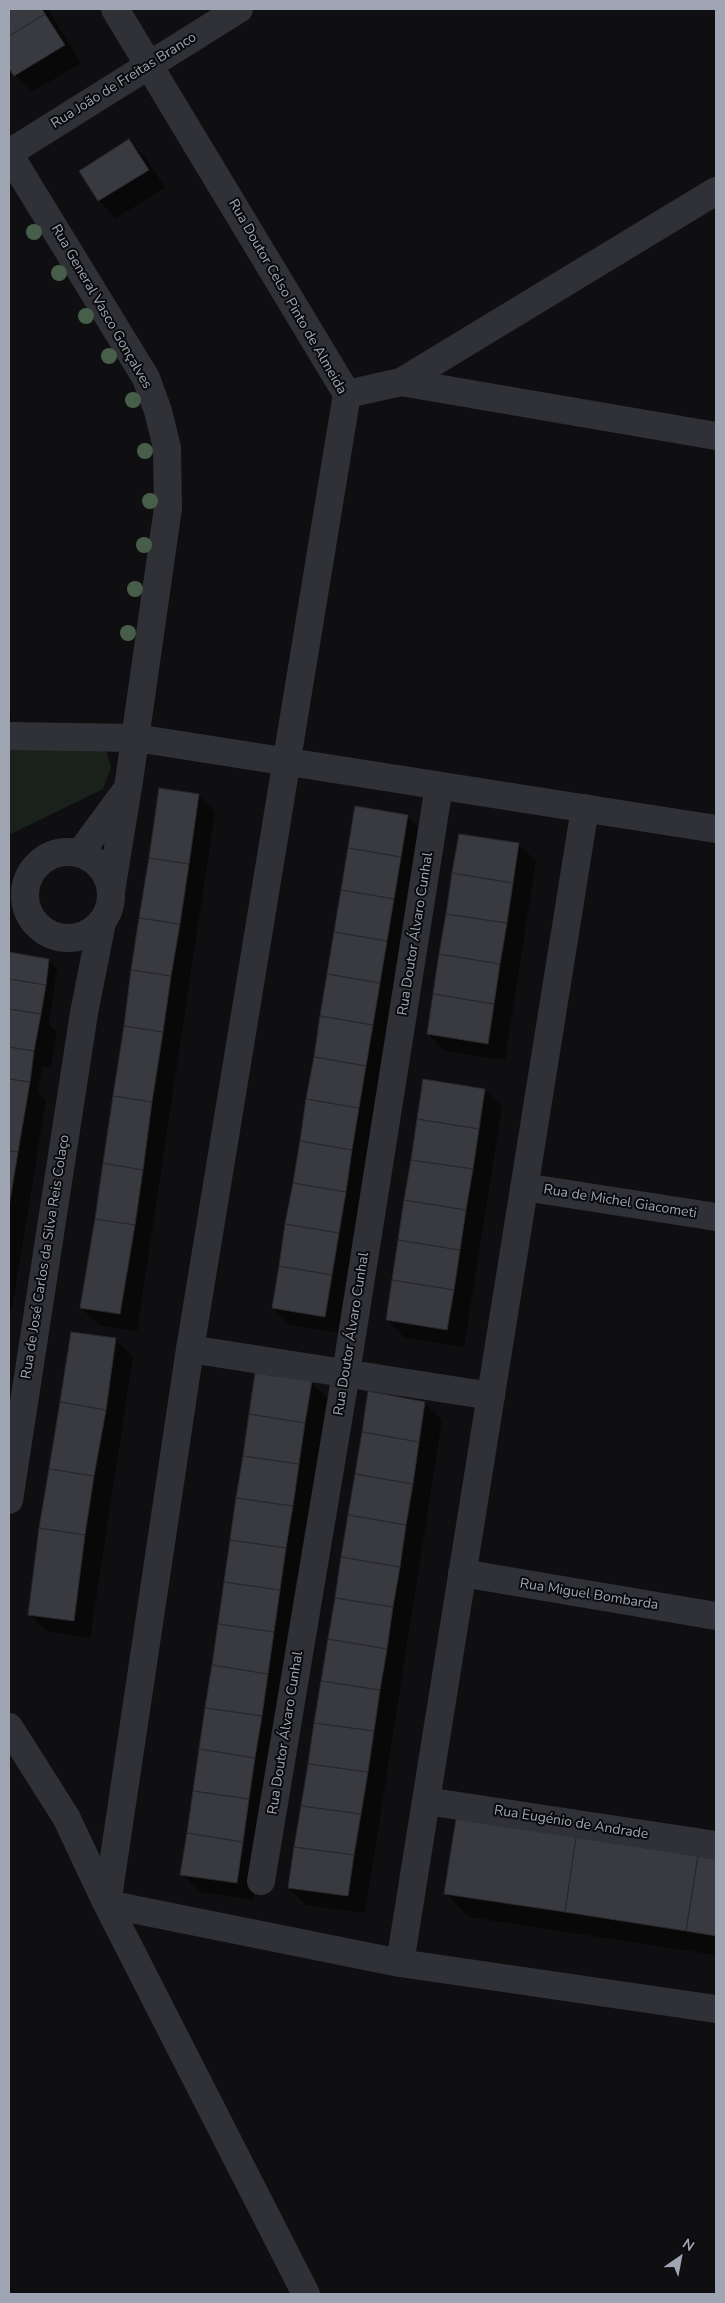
<!DOCTYPE html>
<html>
<head>
<meta charset="utf-8">
<style>
	body { margin:0 }
	#map { position:relative; width:725px; height:2303px; overflow:hidden; background:#0f0f11; font-family:"Nunito Sans",sans-serif }
	canvas { display:block }
	.frame { position:absolute; inset:0; border:10px solid #9fa5b3; pointer-events:none }
	.north { position:absolute; left:655px; top:2233px; width:50px; height:50px; -webkit-text-stroke:4px #0a0a0c; paint-order:stroke; rotate:33deg; font-size:14px; font-weight:700; line-height:20px; text-align:center; color:#9fa5b3 }
	.north::after { content:''; display:block; margin:auto; width:18px; height:22px; background:#9fa5b3; clip-path:polygon(50% 0,100% 100%,50% 72%,0 100%) }
</style>
</head>
<body>
<div id="map">
<canvas width="725" height="2303"></canvas>
<div class="frame"></div>
<div class="north">N</div>
</div>
<script>
const g = document.querySelector('canvas').getContext('2d');
g.lineJoin = 'round';
function paint(path, color) {
  g.fillStyle = color;
  g.fill(path, 'evenodd');
}
function poly(rows) {
  const path = new Path2D();
  for (const r of rows) {
    if (r.length === 3) {
      path.moveTo(r[0] + r[2], r[1]);
      path.arc(r[0], r[1], r[2], 0, 2 * Math.PI);
      continue;
    }
    path.moveTo(r[0], r[1]);
    for (let i = 2; i < r.length; i += 2) path.lineTo(r[i], r[i + 1]);
  }
  return path;
}
function strokePath(path, color, width, dash) {
  g.strokeStyle = color;
  g.lineWidth = width;
  g.lineCap = dash ? 'butt' : 'round';
  g.setLineDash(dash || []);
  g.stroke(path);
}
function drawText(font, color, halo, rows, align = 'center') {
  g.font = font + ' "Nunito Sans",sans-serif';
  g.lineWidth = 4;
  g.setLineDash([]);
  g.textBaseline = 'middle';
  g.strokeStyle = halo;
  g.fillStyle = color;
  for (const [text, x, y, turn = 0] of rows) {
    g.save();
    g.translate(x, y);
    g.rotate((+turn || 0) * Math.PI / 180);
    g.textAlign = isNaN(turn) ? turn : align;
    if (halo) g.strokeText(text, 0, 0);
    g.fillText(text, 0, 0);
    g.restore();
  }
}
paint(poly([
	[9,747,106,750,111,768,103,789,9,835]
]), '#19211a');
paint(poly([
	[9,9,48,9,81,63,32,92,15,75,9,66],
	[129,141,146,158,165,188,116,218,99,201,80,171],
	[9,712,18,736,9,736],
	[160,789,198,795,215,812,137,1331,99,1325,81,1308],
	[407,816,424,833,342,1333,290,1325,273,1308],
	[518,844,536,861,505,1060,445,1051,428,1034],
	[9,954,49,960,57,969,49,1024,57,1032,51,1068,42,1066,38,1092,46,1100,12,1309,9,1309],
	[485,1090,502,1107,464,1347,404,1337,387,1320],
	[72,1333,116,1340,133,1357,90,1638,46,1631,29,1614],
	[311,1382,328,1399,253,1900,199,1892,182,1874],
	[425,1403,442,1420,365,1913,306,1905,289,1888],
	[457,1820,716,1860,716,1955,469,1917,446,1893]
]), '#0007');
const building = poly([
	[9,9,42,9,45,14,9,36,9,9],
	[45,14,65,45,14,76,9,68,9,36,45,14],
	[129,139,149,170,98,201,79,171,129,139],
	[159,788,199,794,189,864,149,858,159,788],
	[355,806,408,815,401,857,348,848,355,806],
	[459,834,519,843,513,883,452,873,459,834],
	[348,848,401,857,394,899,341,890,348,848],
	[149,858,189,864,180,924,139,918,149,858],
	[452,873,513,883,507,923,446,914,452,873],
	[341,890,394,899,387,941,334,932,341,890],
	[446,914,507,923,500,964,439,954,446,914],
	[139,918,180,924,171,976,131,970,139,918],
	[334,932,387,941,380,983,327,974,334,932],
	[9,952,49,959,46,985,9,979,9,952],
	[439,954,500,964,494,1004,433,994,439,954],
	[131,970,171,976,163,1032,124,1026,131,970],
	[327,974,380,983,373,1025,320,1016,327,974],
	[9,979,46,985,41,1014,9,1009,9,979],
	[433,994,494,1004,488,1044,427,1034,433,994],
	[9,1009,41,1014,34,1051,9,1047,9,1009],
	[320,1016,373,1025,366,1066,314,1057,320,1016],
	[124,1026,163,1032,152,1102,113,1096,124,1026],
	[9,1047,34,1051,30,1082,9,1079,9,1047],
	[314,1057,366,1066,359,1108,306,1099,314,1057],
	[9,1079,30,1082,18,1152,9,1151,9,1079],
	[423,1079,485,1089,479,1129,417,1119,423,1079],
	[113,1096,152,1102,143,1170,103,1163,113,1096],
	[306,1099,359,1108,352,1150,300,1141,306,1099],
	[417,1119,479,1129,473,1169,411,1160,417,1119],
	[300,1141,352,1150,346,1192,293,1183,300,1141],
	[9,1151,18,1152,9,1207,9,1151],
	[411,1160,473,1169,466,1210,404,1200,411,1160],
	[103,1163,143,1170,135,1225,95,1219,103,1163],
	[293,1183,346,1192,339,1233,285,1224,293,1183],
	[404,1200,466,1210,460,1250,398,1240,404,1200],
	[95,1219,135,1225,120,1314,80,1308,95,1219],
	[285,1224,339,1233,332,1275,279,1266,285,1224],
	[398,1240,460,1250,454,1290,392,1280,398,1240],
	[279,1266,332,1275,325,1317,272,1308,279,1266],
	[392,1280,454,1290,447,1330,386,1320,392,1280],
	[71,1332,116,1338,106,1410,60,1402,71,1332],
	[255,1373,312,1381,305,1423,249,1414,255,1373],
	[368,1391,425,1402,419,1442,362,1432,368,1391],
	[60,1402,106,1410,94,1476,49,1469,60,1402],
	[249,1414,305,1423,299,1464,243,1456,249,1414],
	[362,1432,419,1442,413,1484,355,1474,362,1432],
	[243,1456,299,1464,293,1506,236,1498,243,1456],
	[49,1469,94,1476,85,1535,39,1528,49,1469],
	[355,1474,413,1484,406,1525,348,1515,355,1474],
	[236,1498,293,1506,286,1548,230,1540,236,1498],
	[348,1515,406,1525,400,1567,341,1557,348,1515],
	[39,1528,85,1535,74,1621,28,1615,39,1528],
	[230,1540,286,1548,280,1590,224,1582,230,1540],
	[341,1557,400,1567,393,1607,335,1598,341,1557],
	[224,1582,280,1590,274,1632,218,1624,224,1582],
	[335,1598,393,1607,387,1649,328,1639,335,1598],
	[218,1624,274,1632,268,1674,212,1665,218,1624],
	[328,1639,387,1649,380,1690,321,1681,328,1639],
	[212,1665,268,1674,262,1716,205,1708,212,1665],
	[321,1681,380,1690,374,1731,314,1723,321,1681],
	[205,1708,262,1716,255,1758,199,1749,205,1708],
	[314,1723,374,1731,368,1772,308,1764,314,1723],
	[199,1749,255,1758,249,1799,193,1791,199,1749],
	[308,1764,368,1772,361,1814,301,1806,308,1764],
	[193,1791,249,1799,243,1842,187,1833,193,1791],
	[301,1806,361,1814,354,1855,294,1847,301,1806],
	[456,1819,576,1837,565,1912,444,1894,456,1819],
	[187,1833,243,1842,237,1883,180,1875,187,1833],
	[576,1837,698,1856,686,1931,565,1912,576,1837],
	[294,1847,354,1855,348,1896,288,1888,294,1847],
	[698,1856,716,1859,716,1936,686,1931,698,1856]
]);
paint(building, '#383a3f');
strokePath(building, '#29292d', 1);
strokePath(poly([
	[190,1349,491,1396],
	[261,1881,346,1373,439,786]
]), '#303136', 28);
strokePath(poly([
	[115,9,347,394,190,1349,107,1904,400,1963,716,2009],
	[9,153,239,9],
	[9,154,146,378,158,411,167,448,168,508,128,788,80,853],
	[401,382,716,436],
	[347,394,401,382,716,191],
	[9,736,136,738,716,829],
	[68,895,43],
	[111,891,127,793],
	[524,1187,716,1217],
	[9,1500,84,1013,102,922],
	[462,1573,716,1616],
	[9,1727,66,1817,107,1904,306,2294],
	[426,1801,716,1845],
	[400,1963,585,808]
]), '#303136', 28);
g.fillStyle = '#475f4a';
for (const [x, y] of [
	[34,232],
	[59,273],
	[86,316],
	[109,356],
	[133,400],
	[145,451],
	[150,501],
	[144,545],
	[135,589],
	[128,633]
]) {
  g.beginPath();
  g.arc(x, y, 8, 0, 2 * Math.PI);
  g.fill();
}
drawText('14px', '#9fa5b3', '#0a0a0c', [
	["Rua João de Freitas Branco",124,81,-32],
	["Rua Doutor Celso Pinto de Almeida",287,297,60],
	["Rua General Vasco Gonçalves",101,307,60],
	["Rua Doutor Álvaro Cunhal",416,934,-81],
	["Rua de Michel Giacometi",620,1202,9],
	["Rua de José Carlos da Silva Reis Colaço",46,1257,-81],
	["Rua Doutor Álvaro Cunhal",352,1334,-81],
	["Rua Miguel Bombarda",589,1595,9],
	["Rua Doutor Álvaro Cunhal",286,1733,-81],
	["Rua Eugénio de Andrade",571,1823,9]
]);
</script>
</body>
</html>
